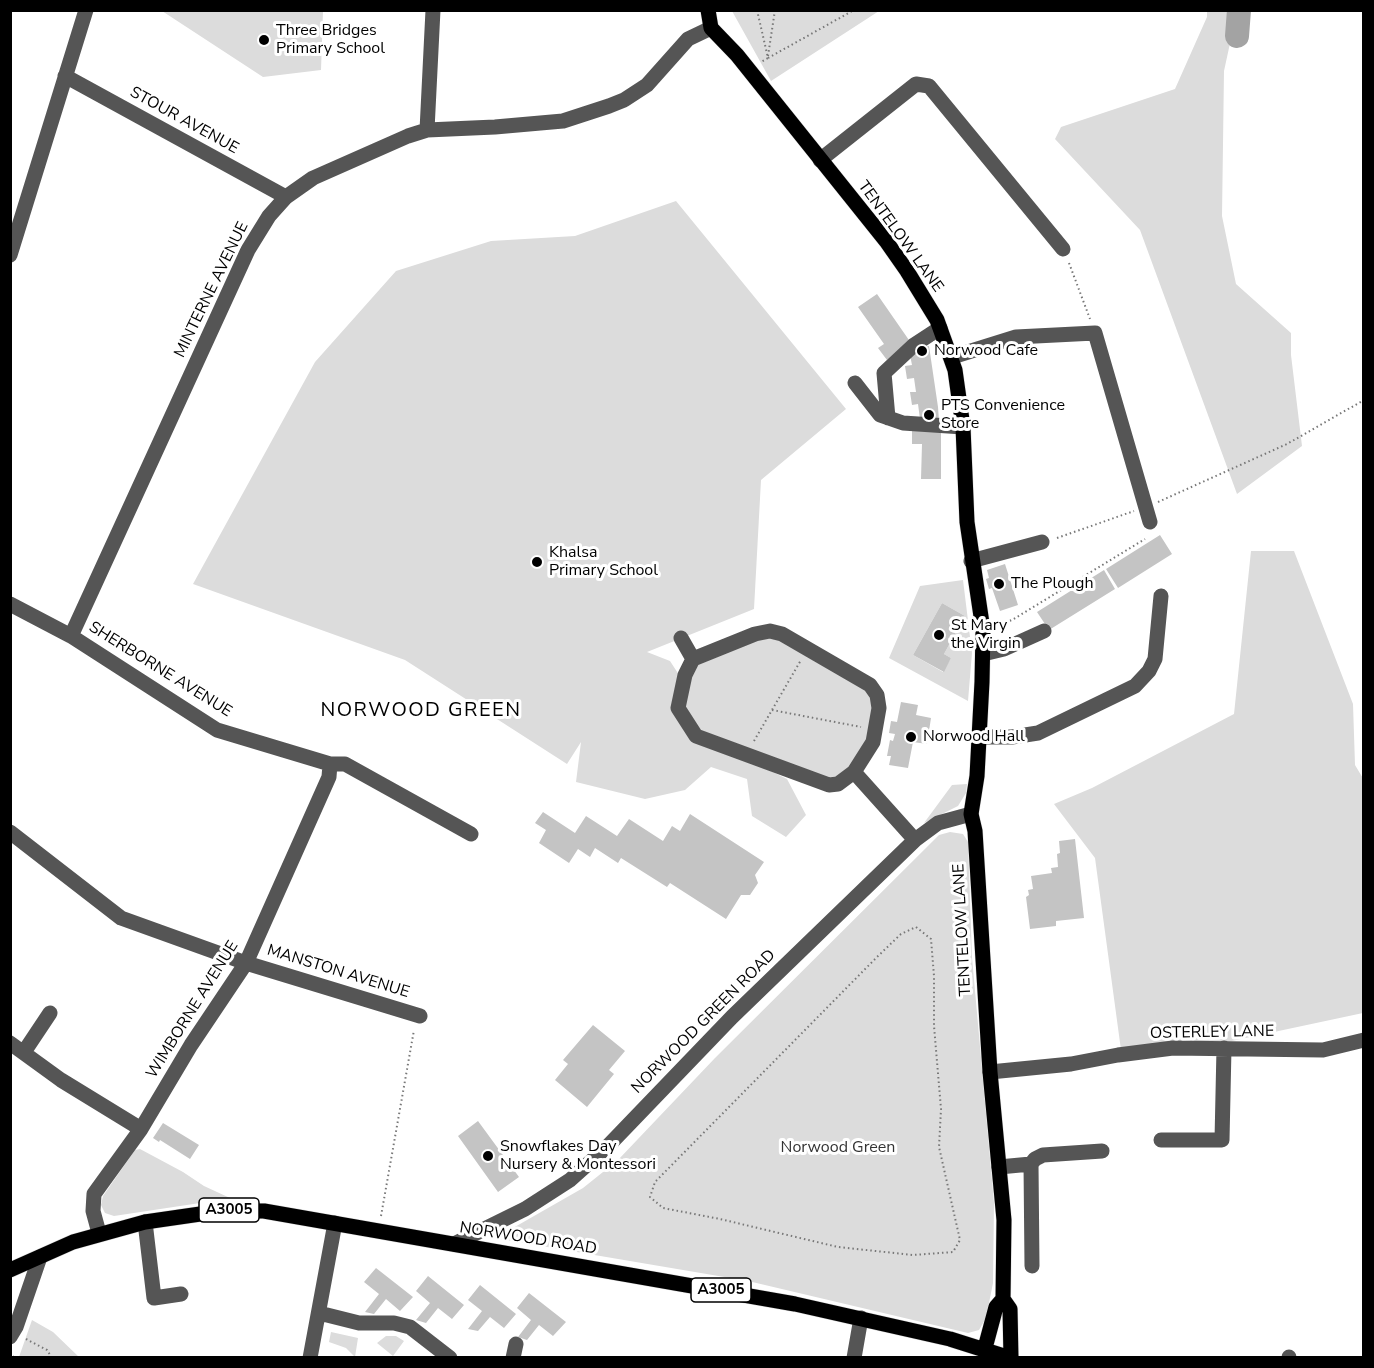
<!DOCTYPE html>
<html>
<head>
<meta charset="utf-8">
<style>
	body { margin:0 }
	#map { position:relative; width:1374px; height:1368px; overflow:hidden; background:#fff; font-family:"Nunito Sans",sans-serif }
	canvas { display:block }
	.frame { position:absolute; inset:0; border:12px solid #000; pointer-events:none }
</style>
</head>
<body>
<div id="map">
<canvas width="1374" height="1368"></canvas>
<div class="frame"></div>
</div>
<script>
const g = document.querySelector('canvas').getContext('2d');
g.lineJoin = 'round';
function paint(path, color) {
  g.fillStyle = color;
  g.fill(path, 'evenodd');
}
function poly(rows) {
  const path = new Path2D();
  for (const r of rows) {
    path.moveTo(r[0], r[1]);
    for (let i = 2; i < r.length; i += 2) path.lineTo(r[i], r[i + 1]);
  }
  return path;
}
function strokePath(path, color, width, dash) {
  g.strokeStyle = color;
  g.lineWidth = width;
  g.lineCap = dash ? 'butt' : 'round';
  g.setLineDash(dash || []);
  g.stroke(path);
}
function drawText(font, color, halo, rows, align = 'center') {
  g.font = font + ' "Nunito Sans",sans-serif';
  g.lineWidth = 6;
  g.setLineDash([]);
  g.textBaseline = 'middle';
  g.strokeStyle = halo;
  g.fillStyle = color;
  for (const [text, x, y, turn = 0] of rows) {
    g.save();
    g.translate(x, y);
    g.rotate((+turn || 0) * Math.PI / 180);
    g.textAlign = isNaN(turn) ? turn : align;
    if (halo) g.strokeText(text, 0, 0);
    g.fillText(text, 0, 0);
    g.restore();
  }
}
paint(poly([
	[162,11,323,11,321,70,263,77],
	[732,11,879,11,771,81],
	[1207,11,1237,11,1224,71,1222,216,1236,284,1291,333,1291,355,1302,446,1237,494,1140,230,1055,139,1061,127,1175,89,1207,17],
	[676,201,846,409,761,480,754,609,647,652,670,661,683,681,693,659,770,631,870,685,877,730,838,784,719,745,787,779,806,815,786,837,752,816,747,779,711,767,685,790,645,799,576,782,581,742,567,764,405,660,193,584,315,362,396,271,491,241,575,236],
	[1251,551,1294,551,1353,704,1355,765,1364,780,1363,1013,1227,1042,1121,1050,1095,858,1054,804,1092,788,1234,714],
	[963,580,972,653,968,701,889,658,920,586],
	[942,603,965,616,944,654,951,658,943,672,913,655],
	[967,784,966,793,958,806,924,823,952,785],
	[950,832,963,834,968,842,972,957,994,1203,993,1283,986,1318,979,1330,968,1333,748,1281,500,1239,513,1228,583,1188,618,1160,715,1058,939,835],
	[140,1149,183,1172,204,1186,230,1198,229,1201,200,1203,114,1216,105,1213,101,1205,103,1196,135,1150],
	[32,1320,53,1332,79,1357,19,1357],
	[331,1332,358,1338,355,1357,346,1348,329,1342],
	[386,1336,396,1336,404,1341,393,1356,377,1343]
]), '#dcdcdc');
strokePath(poly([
	[1237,36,1239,10]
]), '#a3a3a3', 24);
paint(poly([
	[877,294,911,343,887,360,878,348,884,344,858,307],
	[929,346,938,407,939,421,920,419,918,404,912,405,910,392,916,392,914,378,907,379,905,366,912,365,910,355,917,348],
	[912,431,941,431,941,479,921,479,922,444,912,444],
	[1160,535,1172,554,1118,588,1106,569],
	[1005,564,1018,605,1000,611,992,588,989,589,986,579,989,578,987,570],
	[1104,570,1115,589,1049,630,1037,612],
	[942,603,965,616,944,654,951,658,944,672,913,655],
	[901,702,918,705,916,715,931,718,927,744,913,742,908,768,889,765,891,756,887,756,890,740,893,741,895,734,889,733,891,721,897,722],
	[543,812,575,833,586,816,617,836,629,819,663,841,672,826,680,831,690,814,764,862,755,875,758,883,750,895,741,895,726,919,670,883,667,887,621,858,618,863,595,848,590,857,578,849,569,863,539,843,546,830,535,823],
	[1075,839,1084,918,1056,921,1056,926,1030,929,1026,897,1029,895,1028,890,1033,889,1031,876,1052,873,1051,868,1058,867,1057,854,1060,853,1059,841],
	[593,1025,625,1051,609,1070,614,1074,587,1107,555,1080,568,1064,563,1060],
	[478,1121,519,1177,498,1192,458,1136],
	[163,1123,199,1145,190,1159,160,1140,159,1142,153,1138],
	[376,1268,413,1297,400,1311,386,1299,374,1314,365,1312,379,1294,364,1282],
	[428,1276,464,1305,452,1319,438,1308,426,1323,416,1320,430,1303,416,1291],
	[480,1285,516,1314,504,1328,490,1317,478,1331,468,1329,482,1311,468,1300],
	[529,1293,566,1322,553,1336,539,1325,527,1340,518,1337,531,1320,517,1308]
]), '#c4c4c4');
const major = poly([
	[708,10,711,28,737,55,886,241,907,271,937,320,955,370,963,427,967,522,983,630,982,682,977,776,971,814,975,831,990,1072,1004,1220,1003,1299,1010,1309,1011,1358],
	[10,1270,73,1242,145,1222,221,1211,264,1211,795,1304,950,1339,1010,1358],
	[985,1348,996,1307,1003,1299]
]);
strokePath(major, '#dbdbdb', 16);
strokePath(poly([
	[757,10,768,58,761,62],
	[768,56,775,10],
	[768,58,854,10],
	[1069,263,1090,319],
	[1158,502,1287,444,1364,400],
	[1057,538,1134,511],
	[997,625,1012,620,1145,539],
	[772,710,861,727],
	[754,741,801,660],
	[916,927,931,939,934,976,934,1026,941,1109,939,1147,960,1240,953,1252,913,1255,838,1247,720,1219,663,1208,650,1197,655,1182,877,957,901,934,916,927],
	[381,1216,414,1030],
	[26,1339,47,1350,52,1358],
	[13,1356,14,1358]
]), '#777', 2, [1.5, 3]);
strokePath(poly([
	[65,76,286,197],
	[427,130,433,10],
	[820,160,916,84,929,86,1063,249],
	[10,255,86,10],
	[952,357,1016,337,1095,333,1150,522],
	[855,383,880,415,903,423,963,427],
	[888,418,884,373,914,345,940,328],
	[971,561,1042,542],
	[10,604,71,636,217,730,330,764,345,764,471,834],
	[71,636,248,250,269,216,286,197,313,178,408,136,427,130,495,127,563,121,609,106,624,100,647,85,688,39,711,28],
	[681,638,693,659,755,634,770,631,782,634,870,685,877,695,879,708,873,742,854,772,838,784,829,785,696,736,678,708,685,675,693,659],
	[983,654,1004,649,1044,631],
	[978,737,1012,737,1038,733,1135,686,1149,671,1155,659,1161,596],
	[854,772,915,840],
	[10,832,121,918,246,963,420,1016],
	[10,1043,61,1080,141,1129],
	[24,1052,50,1013],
	[990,1072,1071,1064,1118,1055,1173,1048,1323,1050,1364,1040],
	[1161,1140,1222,1140,1224,1048],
	[1031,1164,1035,1159,1043,1155,1102,1151],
	[999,1167,1031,1164,1032,1266],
	[145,1222,154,1298,181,1294],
	[99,1233,93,1211,94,1194,141,1129,191,1045,246,963,329,777,330,764],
	[454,1244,525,1209,570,1180,608,1146,732,1017,915,840,938,823,971,814],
	[319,1313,359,1323,394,1323,410,1327,450,1358],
	[10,1337,16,1327,40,1257],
	[310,1358,335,1223],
	[513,1358,516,1344],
	[854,1358,861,1318],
	[1289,1358,1289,1357]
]), '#555', 15);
strokePath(major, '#000', 15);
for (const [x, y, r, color] of [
	[264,40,6,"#000"],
	[922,351,6,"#000"],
	[929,415,6,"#000"],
	[537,562,6,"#000"],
	[999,584,6,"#000"],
	[939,635,6,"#000"],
	[911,737,6,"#000"],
	[488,1156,6,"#000"]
]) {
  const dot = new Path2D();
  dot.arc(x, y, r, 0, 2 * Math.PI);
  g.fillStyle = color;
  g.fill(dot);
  strokePath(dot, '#fff', 2);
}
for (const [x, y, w] of [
	[229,1210,60],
	[721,1290,60]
]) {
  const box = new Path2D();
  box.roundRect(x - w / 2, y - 12, w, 24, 4.5);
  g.fillStyle = '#fff';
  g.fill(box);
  strokePath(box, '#000', 1.5);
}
drawText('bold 15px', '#000', null, [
	["A3005",229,1210],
	["A3005",721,1290]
]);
drawText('16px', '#000', '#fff', [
	["Three Bridges",276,31],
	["Primary School",276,49],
	["Norwood Cafe",934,351],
	["PTS Convenience",941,406],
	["Store",941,424],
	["Khalsa",549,553],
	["Primary School",549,571],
	["The Plough",1011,584],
	["St Mary",951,626],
	["the Virgin",951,644],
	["Norwood Hall",923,737],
	["Snowflakes Day",500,1147],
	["Nursery & Montessori",500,1165]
], 'left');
drawText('16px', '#000', '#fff', [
	["STOUR AVENUE",184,121,29],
	["TENTELOW LANE",900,237,54],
	["MINTERNE AVENUE",212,290,-64],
	["SHERBORNE AVENUE",160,670,32],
	["TENTELOW LANE",963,930,-93],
	["MANSTON AVENUE",338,972,17],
	["WIMBORNE AVENUE",193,1010,-58],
	["NORWOOD GREEN ROAD",704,1022,-45],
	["OSTERLEY LANE",1212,1033,-1],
	["NORWOOD ROAD",528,1239,9]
]);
drawText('16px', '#333', '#fff', [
	["Norwood Green",838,1148]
]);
g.letterSpacing = '1.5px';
drawText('20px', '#000', '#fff', [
	["NORWOOD GREEN",421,711]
]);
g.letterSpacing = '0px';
</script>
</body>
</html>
